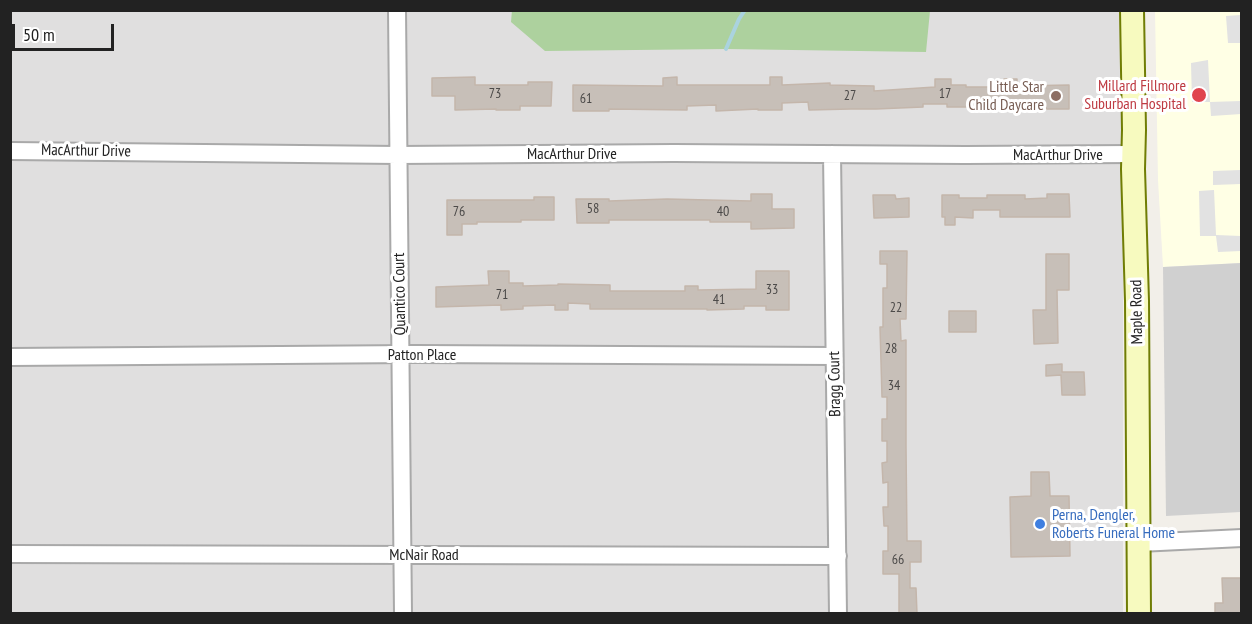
<!DOCTYPE html>
<html>
<head>
<meta charset="utf-8">
<style>
	body { margin:0 }
	#map { position:relative; width:1252px; height:624px; overflow:hidden; background:#f2efe9; font-family:"PT Sans Narrow",sans-serif }
	canvas { display:block }
	.frame { position:absolute; inset:0; border:12px solid #222; pointer-events:none }
	.scale { position:absolute; left:12px; top:24px; width:102px; height:27px; box-sizing:border-box; border:3px solid #222; border-top:0; padding-left:8px; font-size:18px; line-height:21px; white-space:nowrap; color:#222; -webkit-text-stroke:4px #fff; paint-order:stroke }
</style>
</head>
<body>
<div id="map">
<canvas width="1252" height="624"></canvas>
<div class="frame"></div>
<div class="scale">50 m</div>
</div>
<script>
const g = document.querySelector('canvas').getContext('2d');
g.lineJoin = 'round';
function paint(path, color) {
  g.fillStyle = color;
  g.fill(path, 'evenodd');
}
function poly(rows) {
  const path = new Path2D();
  for (const r of rows) {
    path.moveTo(r[0], r[1]);
    for (let i = 2; i < r.length; i += 2) path.lineTo(r[i], r[i + 1]);
  }
  return path;
}
function strokePath(path, color, width, dash) {
  g.strokeStyle = color;
  g.lineWidth = width;
  g.lineCap = dash ? 'butt' : 'round';
  g.setLineDash(dash || []);
  g.stroke(path);
}
function drawText(font, color, halo, rows, align = 'center') {
  g.font = font + ' "PT Sans Narrow",sans-serif';
  g.lineWidth = 6;
  g.setLineDash([]);
  g.textBaseline = 'middle';
  g.strokeStyle = halo;
  g.fillStyle = color;
  for (const [text, x, y, turn = 0] of rows) {
    g.save();
    g.translate(x, y);
    g.rotate((+turn || 0) * Math.PI / 180);
    g.textAlign = isNaN(turn) ? turn : align;
    if (halo) g.strokeText(text, 0, 0);
    g.fillText(text, 0, 0);
    g.restore();
  }
}
paint(poly([
	[10,11,1123,11,1123,613,11,613]
]), '#e0dfdf');
paint(poly([
	[1155,11,1241,11,1241,263,1163,267,1158,180]
]), '#ffffe5');
paint(poly([
	[1241,263,1241,512,1166,516,1163,267]
]), '#d0d0d0');
paint(poly([
	[512,10,930,10,930,11,926,52,726,49,545,51,511,22]
]), '#add19e');
paint(poly([
	[1241,15,1241,43,1228,43,1226,16],
	[1208,60,1210,102,1241,101,1241,114,1211,116,1210,102,1192,102,1191,63],
	[1241,170,1241,184,1213,185,1213,171],
	[1214,190,1216,235,1241,236,1241,251,1218,252,1216,236,1200,236,1199,191]
]), '#e2e2e2');
strokePath(poly([
	[726,49,739,19,745,10]
]), '#aad3df', 4);
const building = poly([
	[475,77,475,85,528,85,528,82,552,82,551,106,520,106,520,110,496,110,496,109,455,110,455,96,432,96,432,78,475,77],
	[677,77,677,85,770,85,770,77,782,77,782,85,830,83,830,85,874,86,874,91,935,87,935,79,951,79,951,85,966,85,966,87,1004,87,1004,79,1017,79,1017,86,1069,85,1069,109,1046,109,1046,105,1017,105,1017,107,947,107,947,104,923,104,923,107,876,109,851,109,809,110,808,102,782,103,782,110,758,110,758,109,716,111,716,105,687,106,687,110,609,109,609,111,573,111,573,85,663,86,663,78,677,77],
	[751,194,772,194,772,209,794,209,794,228,751,229,751,222,710,222,710,220,609,220,609,223,577,223,576,199,609,199,609,201,667,199,751,201,751,194],
	[1047,194,1069,194,1070,217,1000,217,1000,210,973,210,973,218,955,217,955,225,945,225,945,217,942,217,942,195,959,195,959,198,987,198,987,195,1025,195,1025,199,1047,198,1047,194],
	[873,195,895,195,896,199,909,198,909,217,874,218,873,195],
	[534,197,554,197,554,220,521,220,521,222,477,222,477,224,462,224,462,235,447,235,447,200,534,200,534,197],
	[880,251,907,251,906,319,900,319,901,341,906,340,906,446,907,541,921,541,921,562,910,562,910,588,916,588,917,614,899,614,899,574,883,574,883,551,888,551,888,526,884,526,883,507,888,507,888,482,883,483,882,463,887,462,887,441,882,441,882,419,887,419,887,397,882,397,880,327,883,327,883,288,887,288,887,264,880,264,880,251],
	[1046,254,1069,254,1069,290,1057,290,1058,343,1034,344,1033,310,1046,310,1046,254],
	[488,271,509,271,509,283,523,283,523,286,558,285,558,284,610,285,610,291,685,291,685,286,698,286,698,290,756,289,756,271,789,271,789,310,766,310,766,306,744,306,744,309,707,310,707,309,590,309,590,304,568,303,568,310,555,310,555,305,523,306,523,309,501,310,501,305,436,307,436,287,489,285,488,271],
	[949,311,976,311,976,332,949,332,949,311],
	[1062,364,1062,372,1084,372,1085,395,1062,395,1061,375,1046,376,1046,365,1062,364],
	[1031,472,1049,472,1050,496,1069,496,1070,556,1011,557,1010,497,1031,496,1031,472],
	[1222,578,1242,578,1242,614,1215,614,1215,603,1223,603,1222,578]
]);
paint(building, '#c7bfb8');
strokePath(building, '#c4b6ab', 1.5);
const minor = poly([
	[397,10,403,614],
	[10,151,398,155,674,153,965,155,1133,154],
	[832,154,838,614],
	[10,357,415,354,834,356],
	[1139,543,1242,538],
	[10,554,838,556]
]);
const secondary = poly([
	[1132,10,1134,130,1133,169,1137,301,1139,614]
]);
strokePath(minor, '#a9a9a9', 20);
strokePath(secondary, '#707d05', 26);
strokePath(minor, '#fff', 16);
strokePath(secondary, '#f7fabf', 22);
for (const [x, y, r, color] of [
	[1199,95,8,"#e0444e"],
	[1056,96,6,"#8d6e63"],
	[1040,524,6,"#3f7fe0"]
]) {
  const dot = new Path2D();
  dot.arc(x, y, r, 0, 2 * Math.PI);
  g.fillStyle = color;
  g.fill(dot);
  strokePath(dot, '#fff', 2);
}
drawText('14px', '#4b4948', null, [
	["73",495,94],
	["17",945,94],
	["27",850,96],
	["61",586,99],
	["58",593,209],
	["76",459,212],
	["40",723,212],
	["33",772,290],
	["71",502,295],
	["41",719,300],
	["22",896,308],
	["28",891,349],
	["34",894,386],
	["66",898,560]
]);
drawText('16px', '#be3a42', '#fff', [
	["Millard Fillmore",1186,86],
	["Suburban Hospital",1186,104]
], 'right');
drawText('16px', '#785e54', '#fff', [
	["Little Star",1044,87],
	["Child Daycare",1044,105]
], 'right');
drawText('16px', '#222', '#fff', [
	["MacArthur Drive",86,151,1],
	["MacArthur Drive",572,154],
	["MacArthur Drive",1058,155],
	["Quantico Court",400,294,-91],
	["Maple Road",1137,312,-91],
	["Patton Place",422,355],
	["Bragg Court",835,384,-91],
	["McNair Road",424,555]
]);
drawText('16px', '#366cbe', '#fff', [
	["Perna, Dengler,",1052,515],
	["Roberts Funeral Home",1052,533]
], 'left');
</script>
</body>
</html>
